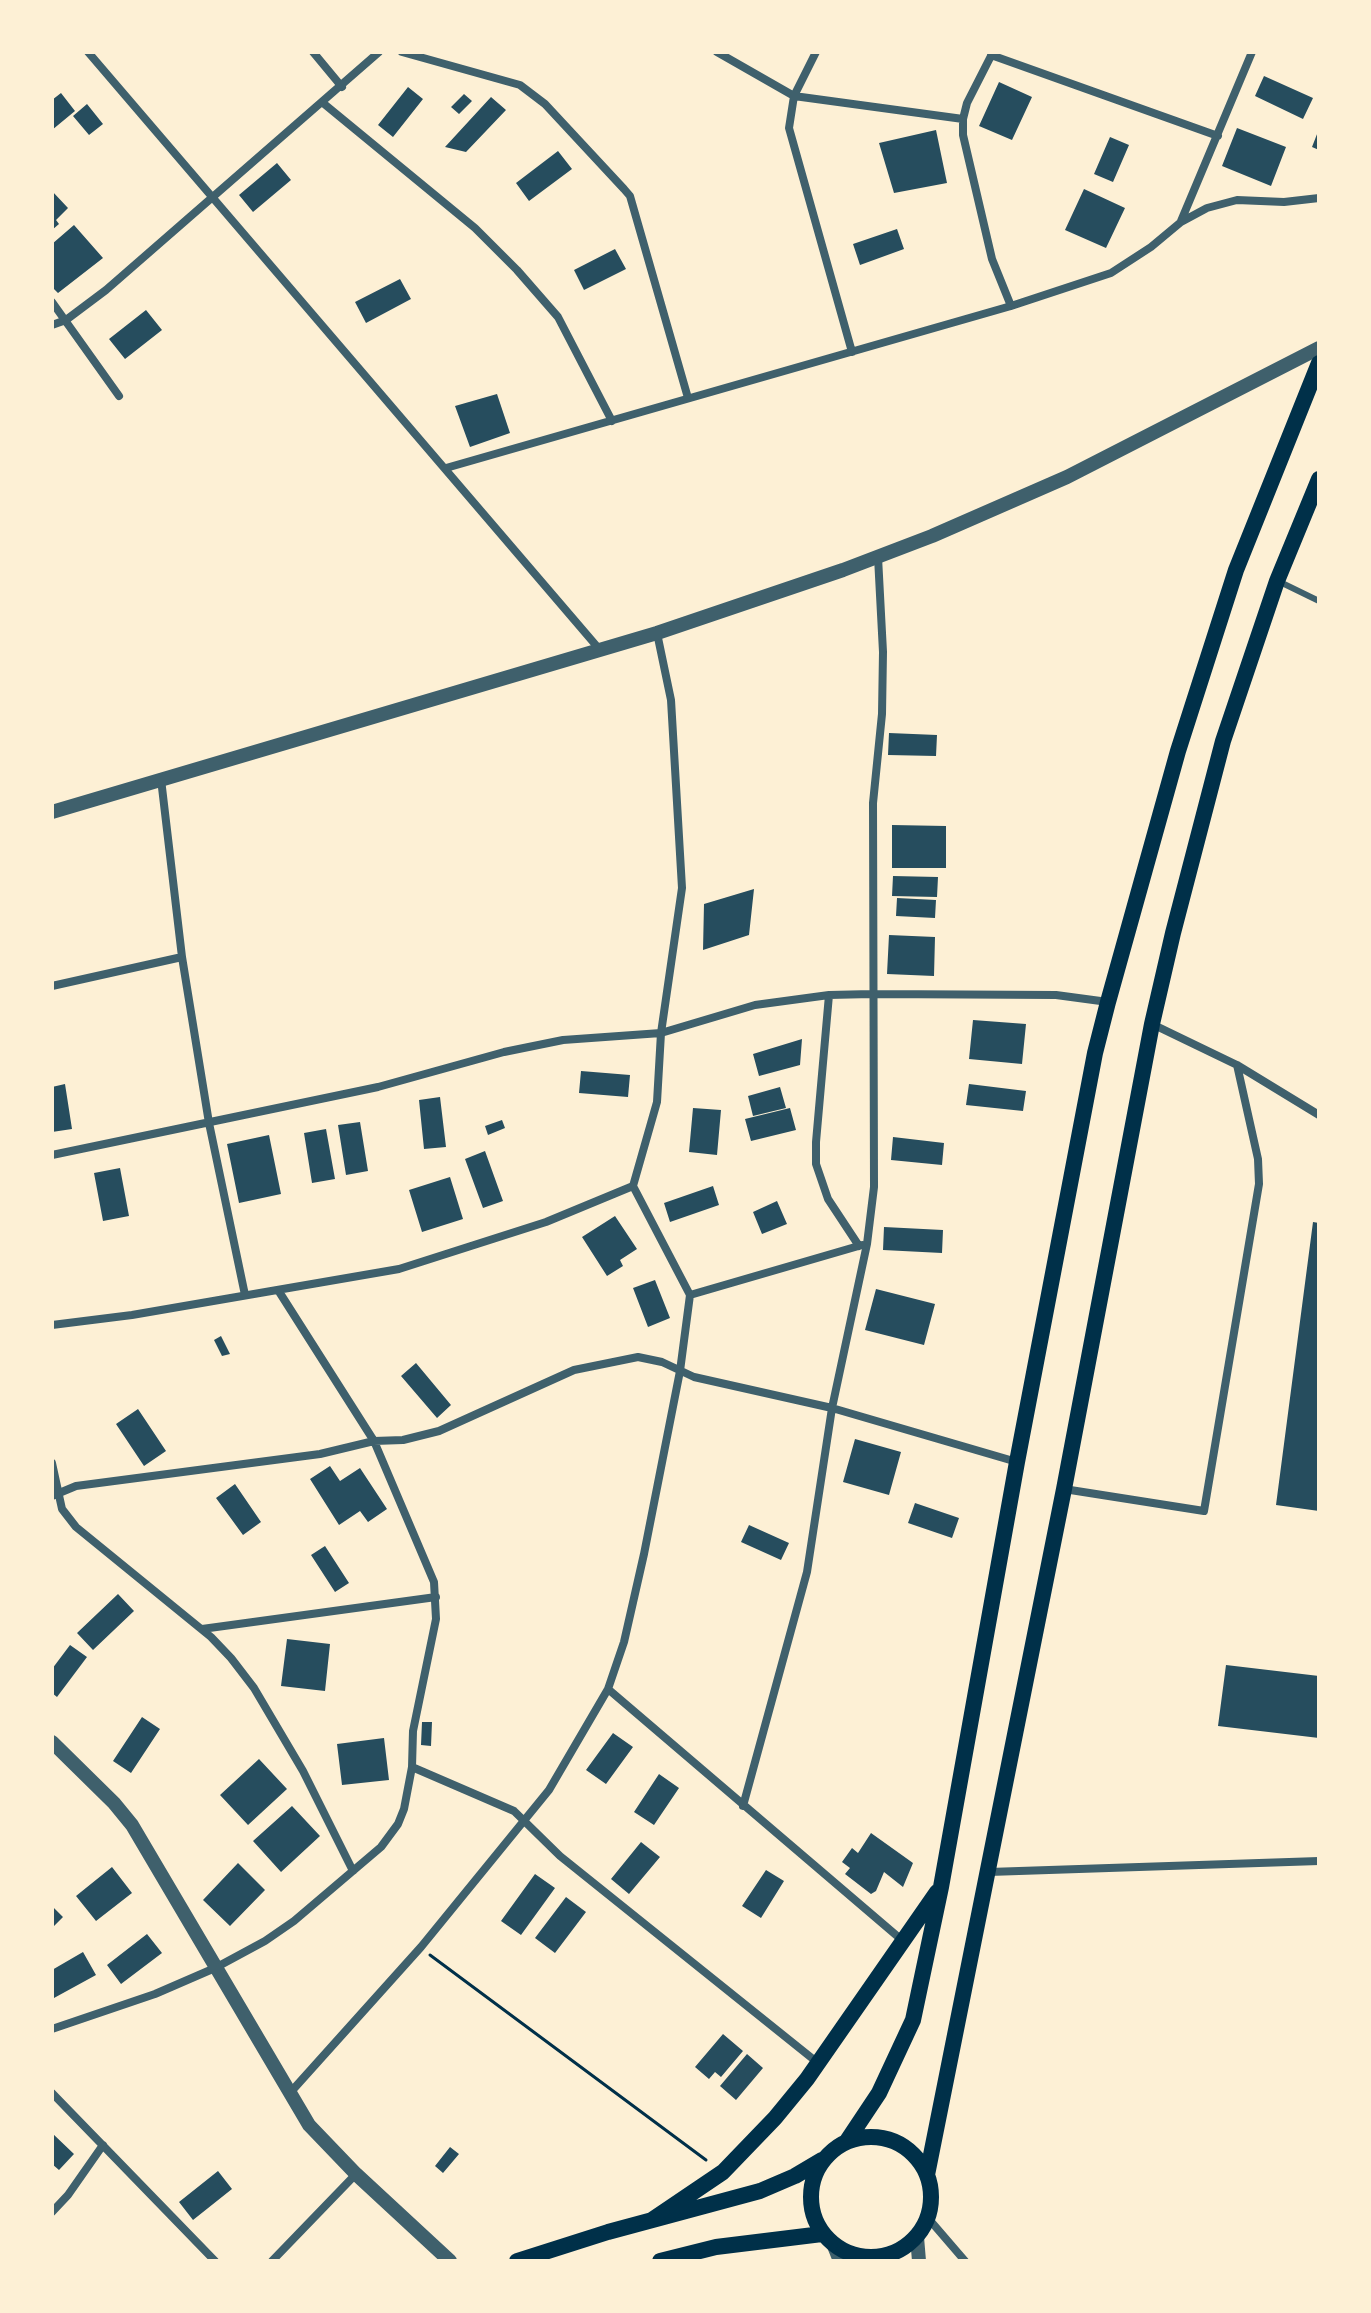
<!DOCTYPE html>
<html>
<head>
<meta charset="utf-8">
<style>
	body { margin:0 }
	#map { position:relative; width:1371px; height:2313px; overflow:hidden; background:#fdf0d5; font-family:Commissioner,sans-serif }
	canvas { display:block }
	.frame { position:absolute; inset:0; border:54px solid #fdf0d5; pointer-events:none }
</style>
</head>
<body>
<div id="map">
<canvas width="1371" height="2313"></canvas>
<div class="frame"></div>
</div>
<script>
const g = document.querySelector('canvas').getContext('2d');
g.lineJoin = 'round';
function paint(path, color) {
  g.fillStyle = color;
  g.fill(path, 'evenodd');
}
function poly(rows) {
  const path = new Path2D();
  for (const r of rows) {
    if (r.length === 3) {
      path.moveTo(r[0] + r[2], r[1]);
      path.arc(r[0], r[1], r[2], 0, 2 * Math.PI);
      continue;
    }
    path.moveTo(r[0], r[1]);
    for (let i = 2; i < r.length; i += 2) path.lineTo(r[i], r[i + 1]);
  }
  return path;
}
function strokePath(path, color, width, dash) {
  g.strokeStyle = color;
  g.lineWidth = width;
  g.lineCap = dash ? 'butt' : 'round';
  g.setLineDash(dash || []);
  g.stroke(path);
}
paint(poly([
	[1264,76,1313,98,1303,119,1255,96],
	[999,82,1032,97,1012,140,979,126],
	[408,87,423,99,393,137,378,125],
	[61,93,75,111,52,130,52,100],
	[464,94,472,101,459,114,451,107],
	[491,97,506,110,466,152,445,147],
	[87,104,103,124,89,135,73,116],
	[1237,128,1286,147,1271,186,1222,166],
	[1319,129,1319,150,1312,147],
	[936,130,947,183,894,193,879,143],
	[1110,137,1129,145,1113,182,1094,174],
	[558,151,572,169,529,201,516,183],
	[277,163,291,180,253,212,239,195],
	[1084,189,1125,208,1106,248,1065,230],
	[52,191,68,208,56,220,59,224,52,230],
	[74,225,103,258,58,293,52,287,52,244],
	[897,229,904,249,860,265,853,244],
	[615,249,626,269,584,290,574,270],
	[400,279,411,299,366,323,355,302],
	[146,310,162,330,125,359,109,339],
	[497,394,510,433,470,447,455,406],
	[889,733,937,735,936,756,888,755],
	[892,825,946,826,946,868,892,868],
	[893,876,938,877,937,897,892,896],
	[754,889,749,935,703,950,704,904],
	[897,898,936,900,935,918,896,916],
	[889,935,935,937,934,976,887,974],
	[973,1020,1026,1024,1022,1064,969,1059],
	[802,1039,800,1065,759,1076,753,1054],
	[581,1071,630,1075,628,1097,579,1093],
	[65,1084,72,1129,52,1132,52,1087],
	[969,1084,1026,1091,1023,1111,966,1105],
	[780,1087,786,1108,753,1116,748,1096],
	[440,1097,446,1147,424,1149,419,1100],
	[693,1108,721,1110,717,1155,689,1152],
	[790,1108,796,1130,751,1141,745,1119],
	[502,1120,505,1128,488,1135,485,1126],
	[360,1122,368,1171,346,1175,338,1125],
	[326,1129,335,1179,312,1183,304,1133],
	[269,1135,281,1194,239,1203,227,1144],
	[893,1137,944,1143,942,1165,891,1160],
	[485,1151,503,1201,483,1208,465,1159],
	[120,1168,129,1216,103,1221,94,1173],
	[450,1177,463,1219,422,1232,409,1190],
	[713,1186,719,1205,670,1222,664,1203],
	[777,1201,787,1224,762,1234,753,1212],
	[615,1216,637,1249,620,1260,623,1266,607,1276,582,1237],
	[1313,1222,1319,1223,1319,1511,1276,1505],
	[884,1227,943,1230,942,1253,883,1250],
	[655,1280,670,1318,648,1327,633,1288],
	[876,1289,935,1304,924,1345,865,1330],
	[221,1336,230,1354,222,1356,214,1340],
	[416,1363,451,1405,437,1418,401,1376],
	[138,1409,166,1451,144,1466,116,1424],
	[855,1439,901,1452,889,1495,843,1482],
	[330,1466,340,1481,360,1468,387,1509,368,1522,360,1511,339,1525,310,1479],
	[235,1484,261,1522,243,1535,216,1498],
	[915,1503,959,1518,952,1538,908,1523],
	[749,1525,789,1543,781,1560,741,1542],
	[325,1546,349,1583,335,1592,311,1555],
	[118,1594,134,1611,93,1650,77,1633],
	[287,1639,330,1644,325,1691,281,1686],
	[70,1645,87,1657,57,1697,52,1693,52,1669],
	[1226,1665,1319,1676,1319,1738,1218,1726],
	[142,1717,160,1729,131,1773,113,1761],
	[422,1722,432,1722,431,1746,421,1745],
	[613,1733,633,1747,606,1784,586,1770],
	[384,1738,389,1780,342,1785,337,1744],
	[259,1759,287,1789,248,1825,220,1795],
	[659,1774,679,1788,654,1825,634,1812],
	[292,1806,320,1836,281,1872,253,1841],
	[871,1833,913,1863,903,1887,884,1872,876,1891,871,1894,845,1874,850,1868,842,1862,852,1848,858,1853],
	[641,1842,660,1857,629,1894,611,1879],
	[238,1863,265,1890,230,1926,203,1900],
	[112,1867,132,1893,96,1921,76,1896],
	[766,1870,784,1881,761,1918,742,1906],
	[535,1874,555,1888,521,1935,501,1921],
	[566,1897,586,1912,555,1953,535,1938],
	[52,1906,63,1917,52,1928],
	[147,1934,162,1953,121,1984,107,1965],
	[83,1952,96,1975,54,1998,52,1994,52,1970],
	[723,2034,743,2051,721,2077,715,2072,709,2079,695,2067],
	[747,2054,763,2068,736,2100,720,2086],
	[52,2133,74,2154,59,2170,52,2164],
	[450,2147,459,2154,443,2173,435,2166],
	[218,2171,232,2189,193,2220,179,2202]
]), '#264d5e');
strokePath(poly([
	[430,1955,706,2160]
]), '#003049', 3);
strokePath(poly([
	[1280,582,1319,601]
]), '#3f606c', 6);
strokePath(poly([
	[88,52,600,650],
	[313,52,342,87],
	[402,52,520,85,545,104,624,189,630,196,688,398],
	[717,52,794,96,963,119],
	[816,52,794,96,789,128,852,352],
	[993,52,967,103,963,119,963,135,992,259,1011,306],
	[991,55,1218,136],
	[323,103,475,228,517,270,558,317,612,421],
	[1181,221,1252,52],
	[52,302,119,396],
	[52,325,66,320,106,290,379,52],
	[446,468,1011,306,1111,273,1151,247,1181,222,1207,208,1237,200,1284,202,1319,198],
	[161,779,182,957,209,1123,245,1295],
	[52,986,182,957],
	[829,995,816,1142,816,1164,828,1199,859,1246],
	[1152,1024,1237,1065,1319,1115],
	[52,1155,378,1087,504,1052,563,1040,661,1033,755,1005,829,995,872,994,1056,995,1108,1002],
	[690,1295,862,1245],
	[52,1325,132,1315,399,1269,546,1222,633,1186],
	[52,1463,62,1509,76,1527,211,1637,231,1658,254,1688,303,1771,353,1871],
	[1064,1489,1204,1511,1259,1184,1258,1159,1237,1065],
	[52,1496,76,1486,320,1454,374,1441,403,1440,439,1431,574,1370,638,1357,662,1362,694,1377,832,1408,1017,1462],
	[202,1629,436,1597],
	[608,1689,903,1941],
	[412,1767,514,1811,560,1856,818,2063],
	[743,1806,807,1572,832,1408,867,1244,874,1187,873,803,882,714,883,652,878,557],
	[989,1872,1319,1861],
	[52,2029,155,1994,215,1968,265,1941,294,1921,381,1847,398,1824,404,1809,412,1767,413,1731,436,1619,434,1582,374,1441,278,1290],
	[52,2093,215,2261],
	[289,2094,421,1947,549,1790,608,1689,624,1642,644,1554,680,1371,690,1295,633,1186,657,1102,661,1033,682,888,671,700,657,633],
	[52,2212,68,2195,103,2145],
	[928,2218,965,2261],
	[272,2261,356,2174]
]), '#3f606c', 8);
strokePath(poly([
	[52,812,657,633,843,570,932,536,1067,477,1319,348],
	[52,1742,114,1803,132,1825,309,2125,356,2174,450,2261],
	[917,2237,919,2261],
	[834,2246,840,2261]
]), '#3f606c', 14);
strokePath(poly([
	[871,2197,60],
	[847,2141,879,2093,913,2020,941,1887,1017,1462,1095,1053,1108,1002,1178,751,1236,570,1319,363],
	[927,2175,1064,1489,1152,1024,1173,933,1223,741,1277,581,1319,479],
	[652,2220,723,2172,775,2118,807,2079,937,1892],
	[517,2261,608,2232,760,2191,795,2176,822,2160],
	[660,2261,716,2247,822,2234]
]), '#003049', 16);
</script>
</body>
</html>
